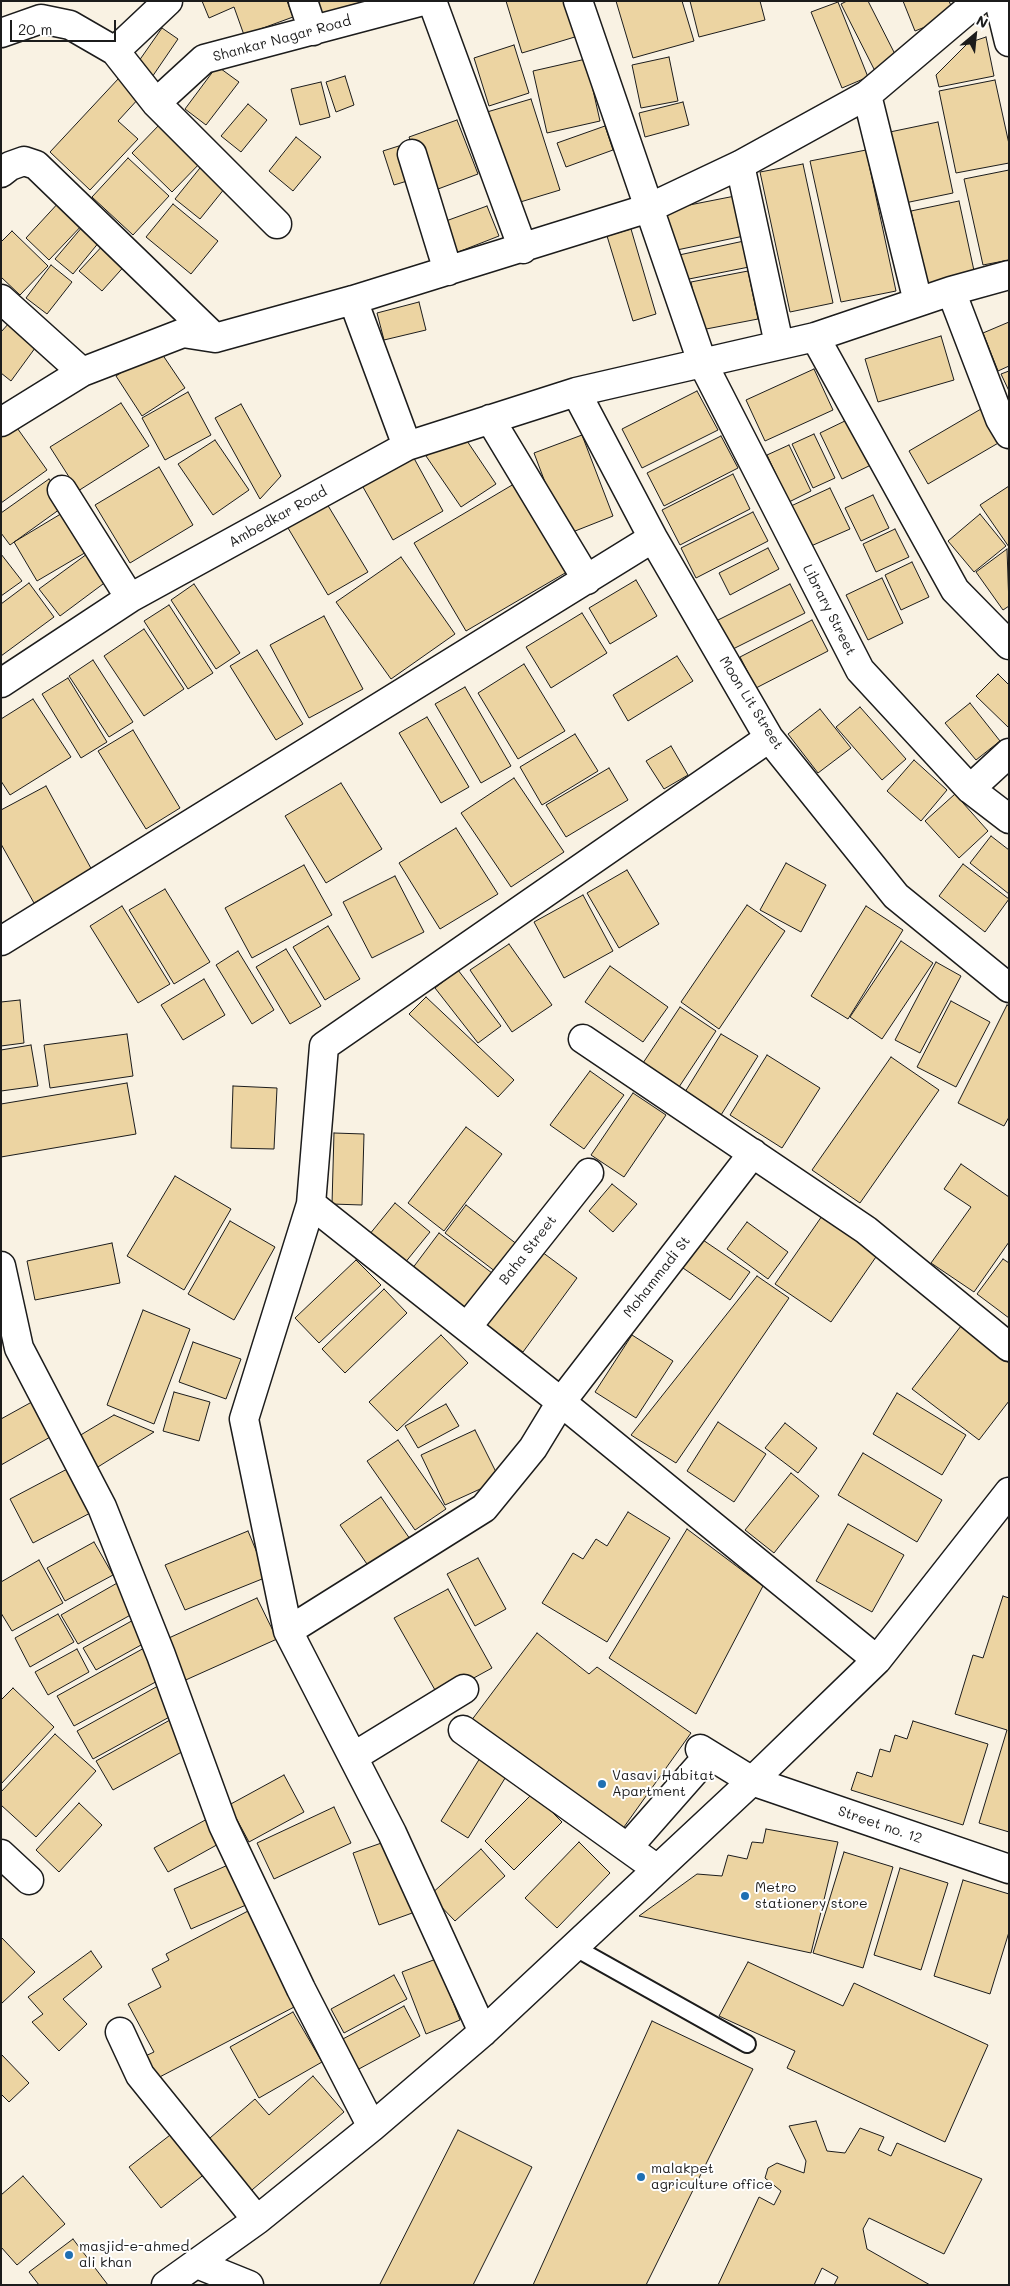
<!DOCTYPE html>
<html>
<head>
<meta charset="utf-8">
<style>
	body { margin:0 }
	#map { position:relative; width:1010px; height:2286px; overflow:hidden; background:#f9f2e3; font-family:Mali,sans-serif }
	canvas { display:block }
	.frame { position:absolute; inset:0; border:2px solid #1c1c1c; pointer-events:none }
	.north { position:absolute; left:950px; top:10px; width:50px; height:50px; -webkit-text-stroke:4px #fff; paint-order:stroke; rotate:28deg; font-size:14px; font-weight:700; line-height:20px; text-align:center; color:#1c1c1c }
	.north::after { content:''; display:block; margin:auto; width:18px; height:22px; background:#1c1c1c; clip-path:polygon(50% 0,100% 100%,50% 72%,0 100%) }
	.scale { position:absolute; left:10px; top:20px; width:106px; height:22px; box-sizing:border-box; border:2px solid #1c1c1c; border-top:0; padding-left:6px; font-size:15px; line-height:18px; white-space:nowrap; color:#1c1c1c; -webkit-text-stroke:4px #fff; paint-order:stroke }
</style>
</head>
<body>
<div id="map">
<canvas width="1010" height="2286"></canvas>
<div class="frame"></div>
<div class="north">N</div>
<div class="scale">20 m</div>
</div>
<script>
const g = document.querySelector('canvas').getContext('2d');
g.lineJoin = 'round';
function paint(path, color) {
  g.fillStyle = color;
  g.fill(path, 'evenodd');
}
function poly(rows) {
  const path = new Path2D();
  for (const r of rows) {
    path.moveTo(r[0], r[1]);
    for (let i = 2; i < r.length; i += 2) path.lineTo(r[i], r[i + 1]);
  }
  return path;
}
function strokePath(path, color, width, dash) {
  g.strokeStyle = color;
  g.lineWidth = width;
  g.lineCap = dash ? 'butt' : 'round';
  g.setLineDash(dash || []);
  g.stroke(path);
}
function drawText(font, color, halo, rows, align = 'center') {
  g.font = font + ' Mali,sans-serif';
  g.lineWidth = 4;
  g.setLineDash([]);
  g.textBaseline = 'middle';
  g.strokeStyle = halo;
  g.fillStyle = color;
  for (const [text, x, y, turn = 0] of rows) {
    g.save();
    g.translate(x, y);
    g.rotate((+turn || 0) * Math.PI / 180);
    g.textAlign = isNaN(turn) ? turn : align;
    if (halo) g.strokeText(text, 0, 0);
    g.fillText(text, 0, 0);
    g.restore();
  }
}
const building = poly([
	[202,1,287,1,293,17,244,35,234,7,209,18,202,1],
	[304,1,366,1,308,17,304,1],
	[506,1,567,1,578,36,522,53,506,1],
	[616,1,682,1,694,41,633,58,616,1],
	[690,1,760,1,765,20,699,37,690,1],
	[847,1,868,1,899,62,876,73,841,4,847,1],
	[903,1,949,1,955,15,915,31,903,1],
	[838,2,868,77,842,88,811,12,838,2],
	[162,28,178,39,150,80,134,68,162,28],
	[986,37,994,76,939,87,936,75,968,43,986,37],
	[514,45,529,93,489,106,474,58,514,45],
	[669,57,678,101,641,108,632,65,669,57],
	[586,59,600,121,547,133,533,71,586,59],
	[217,66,239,82,206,125,185,109,217,66],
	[345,76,354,105,336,112,326,82,345,76],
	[119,78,140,97,118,121,138,139,90,190,50,152,119,78],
	[995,80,1009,144,1009,163,956,173,939,91,995,80],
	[321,82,330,117,300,125,291,89,321,82],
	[531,99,560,190,517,203,487,112,531,99],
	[683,102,689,125,645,137,639,113,683,102],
	[248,104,267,120,241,152,221,136,248,104],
	[457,120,478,174,430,192,409,137,457,120],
	[162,122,203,160,172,192,132,153,162,122],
	[938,122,953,193,900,204,885,133,938,122],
	[605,126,613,150,566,167,557,143,605,126],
	[296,137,321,157,293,191,269,171,296,137],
	[405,144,417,178,394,185,383,151,405,144],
	[866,150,896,291,841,302,810,161,866,150],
	[128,158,169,196,133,235,92,197,128,158],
	[204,163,229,183,200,219,175,199,204,163],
	[803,164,833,303,790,312,760,172,803,164],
	[1009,170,1009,260,983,265,964,179,1009,170],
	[735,196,744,236,672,251,664,210,735,196],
	[61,200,85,222,49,260,26,238,61,200],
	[959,201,976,280,928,289,911,211,959,201],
	[173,204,218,241,191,274,146,237,173,204],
	[487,206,499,236,448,256,435,225,487,206],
	[83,226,100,241,73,274,55,259,83,226],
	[631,229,656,314,633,321,607,236,631,229],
	[12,231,48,266,20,295,1,277,1,242,12,231],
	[744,241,749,267,684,280,679,255,744,241],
	[106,242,128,262,102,291,79,271,106,242],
	[51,265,72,282,47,314,26,298,51,265],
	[748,271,758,319,701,330,691,282,748,271],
	[419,302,426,330,384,340,377,313,419,302],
	[10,322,38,344,11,381,1,373,1,332,10,322],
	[1009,322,1009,366,998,371,983,333,1009,322],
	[941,336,954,380,878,402,865,359,941,336],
	[158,348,185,388,142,416,116,376,158,348],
	[814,369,833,410,765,441,746,400,814,369],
	[1009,371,1009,391,1001,374,1009,371],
	[697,391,718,430,642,468,622,429,697,391],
	[188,392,211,435,165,460,142,418,188,392],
	[121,403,149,446,78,491,50,447,121,403],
	[241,404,281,476,260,499,215,418,241,404],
	[981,409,1000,442,928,484,909,451,981,409],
	[849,419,871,465,842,479,820,433,849,419],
	[15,425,47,470,1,503,1,435,15,425],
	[461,432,496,484,461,507,426,456,461,432],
	[814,434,835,478,813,488,792,444,814,434],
	[582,435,613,516,565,535,534,453,582,435],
	[721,436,738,468,664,506,647,473,721,436],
	[215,440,249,490,213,515,178,464,215,440],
	[789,445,811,491,789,502,767,455,789,445],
	[410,451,443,511,393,540,359,480,410,451],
	[159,467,193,525,130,563,95,505,159,467],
	[733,474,750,509,680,545,662,510,733,474],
	[49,479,67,504,10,545,1,533,1,513,49,479],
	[519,481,572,569,466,631,414,543,519,481],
	[1009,486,1009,547,980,505,1009,486],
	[830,488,850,529,811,546,791,506,830,488],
	[873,495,889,528,861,541,845,508,873,495],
	[324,499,368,572,328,595,285,523,324,499],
	[64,512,88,551,37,581,14,542,64,512],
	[753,512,768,541,696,578,681,548,753,512],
	[980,514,1006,546,974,572,948,541,980,514],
	[895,529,909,557,876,572,863,544,895,529],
	[768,548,779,569,730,595,719,573,768,548],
	[1007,549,1009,606,1003,610,976,572,1007,549],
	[1,554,22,581,1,596,1,554],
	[87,554,107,581,60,616,39,589,87,554],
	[401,557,455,634,391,679,336,602,401,557],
	[912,562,929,597,901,610,885,575,912,562],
	[882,578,903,623,868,640,846,595,882,578],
	[636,580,657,616,610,644,589,608,636,580],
	[29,583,54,617,1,656,1,604,29,583],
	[194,584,240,653,216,669,171,600,194,584],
	[790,584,805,613,731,650,716,621,790,584],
	[169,605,213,673,188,689,144,621,169,605],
	[582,613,607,653,551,688,526,647,582,613],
	[324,616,363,689,309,718,270,645,324,616],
	[812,620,828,651,756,688,740,657,812,620],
	[144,629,184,689,144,716,104,656,144,629],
	[257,650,303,724,276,740,230,666,257,650],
	[677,656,693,681,628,721,613,695,677,656],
	[93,660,133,722,109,737,69,676,93,660],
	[524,664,565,731,518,759,478,693,524,664],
	[998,674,1009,685,1009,728,976,696,998,674],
	[68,678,107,742,81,758,42,694,68,678],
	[465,687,511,766,481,783,435,704,465,687],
	[33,699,71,757,10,795,1,781,1,719,33,699],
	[970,703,1000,741,976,760,945,723,970,703],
	[860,707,906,759,882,780,836,727,860,707],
	[820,709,851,748,818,773,788,734,820,709],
	[427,717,469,787,441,803,399,733,427,717],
	[133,730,180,808,146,829,98,751,133,730],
	[575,734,598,771,542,805,520,767,575,734],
	[671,746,688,775,664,789,646,761,671,746],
	[914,760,947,790,921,821,887,791,914,760],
	[609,768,628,800,566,837,546,805,609,768],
	[514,778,564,852,511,887,461,813,514,778],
	[341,783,382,849,326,883,285,816,341,783],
	[46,786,93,872,34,903,1,844,1,810,46,786],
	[955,794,988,831,959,858,925,821,955,794],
	[456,828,498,894,440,929,399,863,456,828],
	[991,836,1009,850,1009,894,970,863,991,836],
	[786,863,826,885,801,932,760,910,786,863],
	[963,864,1009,899,985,932,939,896,963,864],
	[304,865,332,915,252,958,225,908,304,865],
	[627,870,659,924,619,948,587,893,627,870],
	[395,876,424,932,372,958,343,902,395,876],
	[165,889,210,962,174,984,129,910,165,889],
	[583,895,613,951,564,978,534,922,583,895],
	[747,905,785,931,719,1029,681,1002,747,905],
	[122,906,170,984,138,1003,90,926,122,906],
	[866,906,903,930,848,1019,811,996,866,906],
	[328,926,360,979,325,1000,293,947,328,926],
	[901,941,933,963,882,1039,850,1017,901,941],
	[509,944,552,1005,512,1032,470,970,509,944],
	[286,949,321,1006,290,1024,256,967,286,949],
	[238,951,274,1010,252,1024,216,965,238,951],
	[936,962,961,976,920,1053,895,1040,936,962],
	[610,966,668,1007,643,1042,585,1002,610,966],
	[458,970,501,1026,478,1043,435,988,458,970],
	[204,979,225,1015,183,1040,161,1005,204,979],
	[426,997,514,1080,498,1097,409,1014,426,997],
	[20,1000,24,1043,1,1046,1,1002,20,1000],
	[951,1001,990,1022,956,1087,917,1067,951,1001],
	[1007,1005,1009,1006,1009,1117,1004,1126,958,1103,1007,1005],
	[680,1007,716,1031,679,1087,643,1063,680,1007],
	[127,1034,133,1076,50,1088,44,1045,127,1034],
	[721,1034,758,1056,721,1115,685,1092,721,1034],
	[31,1045,38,1086,1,1091,1,1050,31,1045],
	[767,1055,820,1088,782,1148,730,1115,767,1055],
	[891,1057,939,1090,860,1203,812,1170,891,1057],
	[590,1071,624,1095,584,1149,550,1125,590,1071],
	[127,1083,136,1134,1,1157,1,1104,127,1083],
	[233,1086,277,1088,274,1149,231,1148,233,1086],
	[633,1093,666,1115,624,1177,591,1155,633,1093],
	[466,1127,502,1154,444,1231,408,1203,466,1127],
	[334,1133,364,1134,362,1205,332,1204,334,1133],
	[961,1164,1009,1197,1009,1242,974,1292,931,1263,971,1207,944,1189,961,1164],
	[175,1176,231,1209,184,1290,127,1256,175,1176],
	[612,1184,637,1204,613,1232,589,1211,612,1184],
	[395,1203,430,1232,404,1264,369,1235,395,1203],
	[466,1205,518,1245,496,1272,445,1233,466,1205],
	[822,1216,878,1254,831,1322,775,1284,822,1216],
	[230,1221,275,1247,234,1320,188,1294,230,1221],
	[747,1222,788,1252,768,1279,727,1249,747,1222],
	[439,1233,496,1276,468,1312,412,1269,439,1233],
	[700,1238,750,1272,730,1300,680,1266,700,1238],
	[112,1243,120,1283,35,1300,27,1261,112,1243],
	[538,1249,577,1278,523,1352,484,1323,538,1249],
	[1003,1259,1009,1263,1009,1318,977,1294,1003,1259],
	[356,1260,381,1285,319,1343,295,1318,356,1260],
	[757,1276,789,1298,676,1463,631,1435,757,1276],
	[384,1289,407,1313,345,1373,322,1349,384,1289],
	[143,1310,190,1329,154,1424,107,1405,143,1310],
	[961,1326,1009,1363,1009,1401,979,1440,912,1389,961,1326],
	[441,1335,468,1363,397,1431,369,1402,441,1335],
	[632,1335,673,1361,636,1418,595,1392,632,1335],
	[193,1342,241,1359,226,1399,179,1382,193,1342],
	[174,1392,210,1402,199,1441,163,1431,174,1392],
	[897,1393,966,1435,942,1475,873,1434,897,1393],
	[39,1398,59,1432,1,1465,1,1419,39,1398],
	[446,1404,459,1426,418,1448,405,1426,446,1404],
	[114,1415,154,1432,93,1470,74,1439,114,1415],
	[718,1422,766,1454,734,1502,687,1471,718,1422],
	[785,1423,817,1448,798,1473,765,1448,785,1423],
	[475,1430,500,1480,445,1505,421,1455,475,1430],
	[398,1440,446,1509,415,1530,367,1461,398,1440],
	[863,1453,942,1500,917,1542,838,1495,863,1453],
	[71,1467,94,1511,33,1543,10,1499,71,1467],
	[791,1473,819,1496,774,1553,745,1530,791,1473],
	[381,1497,410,1539,369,1567,340,1525,381,1497],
	[628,1512,670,1538,607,1642,542,1603,573,1553,583,1559,596,1539,607,1546,628,1512],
	[848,1524,904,1555,872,1612,816,1581,848,1524],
	[687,1529,763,1586,696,1714,609,1658,687,1529],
	[248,1531,267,1577,185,1610,165,1565,248,1531],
	[94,1542,113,1575,65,1601,47,1568,94,1542],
	[478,1558,506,1609,475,1626,447,1574,478,1558],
	[39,1560,63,1603,12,1631,1,1613,1,1582,39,1560],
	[119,1582,136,1612,78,1644,61,1615,119,1582],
	[448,1589,492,1668,439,1697,394,1618,448,1589],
	[1003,1596,1009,1598,1009,1832,979,1823,1007,1730,955,1714,973,1655,983,1658,1003,1596],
	[257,1598,277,1639,179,1683,160,1642,257,1598],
	[58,1614,74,1642,30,1667,15,1638,58,1614],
	[137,1618,150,1640,96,1670,83,1648,137,1618],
	[537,1633,589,1674,597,1667,691,1733,619,1834,468,1725,537,1633],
	[146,1647,163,1678,74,1726,57,1696,146,1647],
	[77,1649,89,1672,48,1695,35,1672,77,1649],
	[158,1686,173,1715,93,1759,77,1731,158,1686],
	[13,1688,54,1727,1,1784,1,1700,13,1688],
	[170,1720,187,1749,113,1790,96,1761,170,1720],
	[913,1721,988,1744,963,1825,851,1790,857,1772,872,1777,880,1749,890,1752,895,1735,907,1739,913,1721],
	[55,1734,96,1771,36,1837,1,1805,1,1792,55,1734],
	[480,1758,507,1775,468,1838,441,1821,480,1758],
	[284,1775,304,1812,249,1842,229,1805,284,1775],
	[533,1793,562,1822,514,1870,485,1841,533,1793],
	[79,1803,102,1825,59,1872,36,1850,79,1803],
	[334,1807,351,1843,274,1879,257,1843,334,1807],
	[209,1818,222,1842,168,1872,154,1848,209,1818],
	[766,1829,838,1842,811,1953,639,1916,697,1874,722,1876,728,1855,747,1859,752,1842,763,1843,766,1829],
	[390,1840,415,1912,379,1925,353,1853,390,1840],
	[579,1842,610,1873,557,1928,525,1898,579,1842],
	[481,1849,505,1876,455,1921,430,1895,481,1849],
	[844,1852,893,1867,863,1968,813,1953,844,1852],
	[228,1865,246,1905,191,1929,174,1889,228,1865],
	[900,1868,948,1883,921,1970,874,1955,900,1868],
	[963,1880,1009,1894,1009,1932,990,1994,934,1976,963,1880],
	[248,1911,298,2005,150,2082,139,2059,154,2052,128,2004,161,1987,152,1969,169,1960,166,1954,248,1911],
	[1,1937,35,1972,1,2004,1,1937],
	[91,1951,102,1967,63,1999,87,2024,59,2051,32,2022,43,2014,28,1997,91,1951],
	[436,1959,460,2020,426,2034,402,1972,436,1959],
	[748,1962,843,2006,854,1983,988,2045,945,2142,787,2068,795,2051,719,2016,748,1962],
	[394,1975,407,1999,344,2033,331,2009,394,1975],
	[404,2006,420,2036,357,2070,341,2040,404,2006],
	[293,2012,322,2062,259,2098,230,2047,293,2012],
	[652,2021,753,2069,646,2285,533,2285,652,2021],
	[1,2054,29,2083,9,2102,1,2094,1,2054],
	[313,2076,344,2112,246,2195,203,2144,255,2099,269,2115,313,2076],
	[816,2121,827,2151,845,2153,860,2128,884,2137,878,2150,891,2156,897,2143,982,2179,944,2254,869,2218,863,2229,867,2249,930,2285,834,2285,838,2277,822,2268,814,2285,718,2285,759,2197,774,2205,781,2191,765,2178,768,2168,777,2163,804,2173,806,2161,789,2126,816,2121],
	[458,2130,532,2167,473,2285,382,2285,380,2284,458,2130],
	[174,2132,206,2173,161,2208,129,2167,174,2132],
	[23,2176,65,2224,17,2265,1,2247,1,2195,23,2176],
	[73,2239,108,2285,39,2285,29,2272,73,2239]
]);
paint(building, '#ecd4a2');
strokePath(building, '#1c1c1c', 1);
const lane = poly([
	[574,1947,747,2044]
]);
const street = poly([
	[303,1,313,31],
	[432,1,523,249],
	[578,1,702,362,860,670,970,789,1009,819],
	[999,1,1009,42],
	[1,33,41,19,70,25,115,51,168,1],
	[115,51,156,103,277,224],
	[867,95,918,302],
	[156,103,204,59,423,1],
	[412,154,448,271],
	[740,165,779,344],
	[1,173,10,166,24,161,36,165,215,338],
	[951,291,1000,419,1009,434],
	[1,299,82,372],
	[353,300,407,446],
	[815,337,955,590,1009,645],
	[576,392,653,538,769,738,896,896,1009,988],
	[490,419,587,580],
	[1,422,82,372,183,333,215,338,353,300,649,208,740,165,867,95,978,1],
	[62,490,130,598],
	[1,683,130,598,407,446,576,392,815,337,951,291,1009,275],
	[970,789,1009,753],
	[1,941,653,538],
	[583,1039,866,1230,1009,1347],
	[311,1204,561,1402,877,1660],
	[1,1266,19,1348,102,1507,161,1655,223,1825,301,1989,372,2127],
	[467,1327,589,1173],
	[288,1631,484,1508,533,1448,561,1402,753,1153],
	[463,1730,657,1869],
	[700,1749,752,1781,1009,1869],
	[353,1757,464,1689],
	[628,1847,709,1755],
	[1,1854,29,1880],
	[120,2032,140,2075,257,2220],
	[483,2032,392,1833,288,1631,244,1419,311,1204,324,1046,769,738],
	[197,2264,249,2285],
	[166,2285,257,2220,372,2127,483,2032,752,1781,877,1660,1009,1492]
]);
strokePath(lane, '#1c1c1c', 20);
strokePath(street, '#1c1c1c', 31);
strokePath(lane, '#fff', 16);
strokePath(street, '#fff', 28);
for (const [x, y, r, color] of [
	[602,1784,5,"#1f6fb2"],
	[745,1896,5,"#1f6fb2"],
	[641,2177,5,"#1f6fb2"],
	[69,2255,5,"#1f6fb2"]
]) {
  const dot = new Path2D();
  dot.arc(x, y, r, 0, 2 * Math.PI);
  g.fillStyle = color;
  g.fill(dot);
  strokePath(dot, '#fff', 2);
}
drawText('14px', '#1c1c1c', '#fff', [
	["Shankar Nagar Road",282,39,-15],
	["Ambedkar Road",278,517,-29],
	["Library Street",829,610,63],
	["Moon Lit Street",751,703,58],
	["Baha Street",528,1250,-52],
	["Mohammadi St",657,1277,-52],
	["Street no. 12",880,1825,19]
]);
drawText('14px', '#1c1c1c', '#fff', [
	["Vasavi Habitat",612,1776],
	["Apartment",612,1792],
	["Metro",755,1888],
	["stationery store",755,1904],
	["malakpet",651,2169],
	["agriculture office",651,2185],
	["masjid-e-ahmed",79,2247],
	["ali khan",79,2263]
], 'left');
</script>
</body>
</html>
